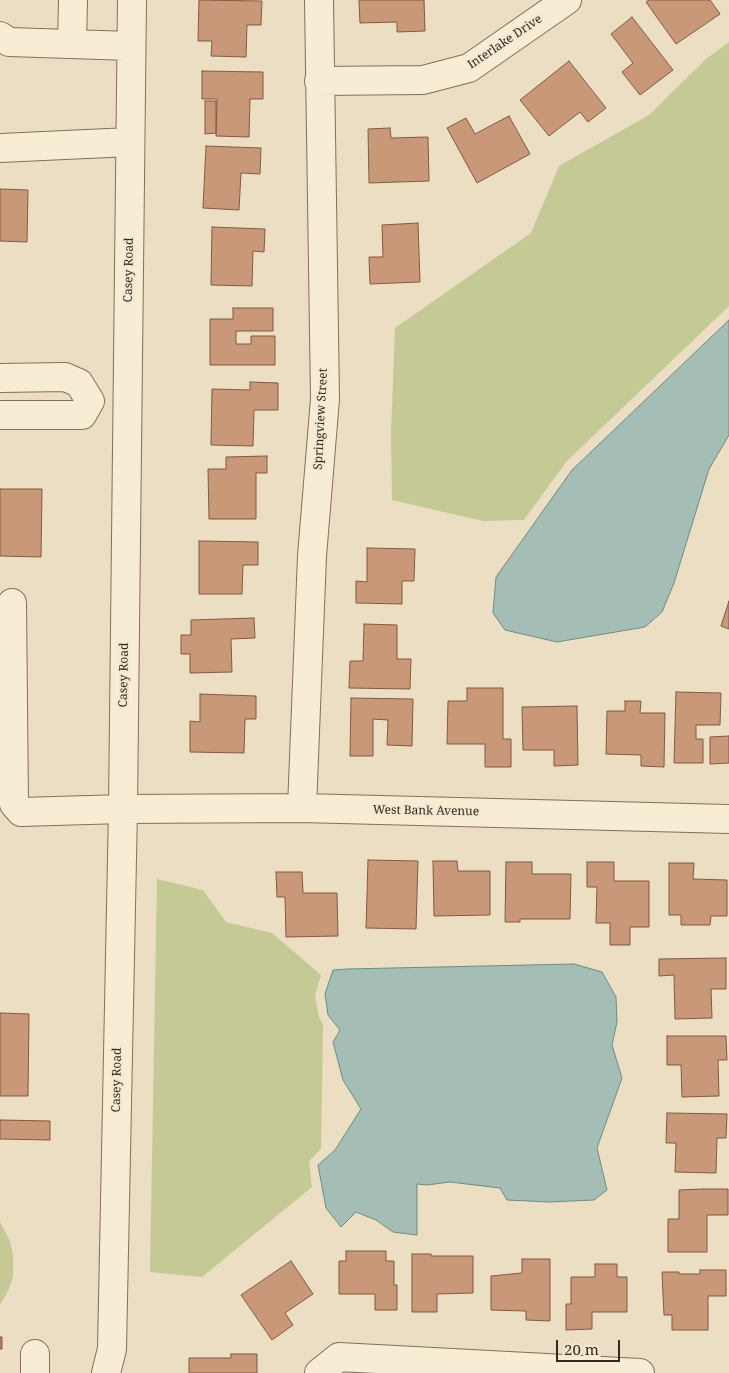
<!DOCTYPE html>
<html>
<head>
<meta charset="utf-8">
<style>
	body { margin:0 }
	#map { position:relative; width:729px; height:1373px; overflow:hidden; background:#ebdec2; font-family:"Noto Serif",serif }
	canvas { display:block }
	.scale { position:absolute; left:556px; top:1340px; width:64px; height:22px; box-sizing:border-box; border:2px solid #35281e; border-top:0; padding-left:6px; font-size:15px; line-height:18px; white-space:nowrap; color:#35281e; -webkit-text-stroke:4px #f3e8d1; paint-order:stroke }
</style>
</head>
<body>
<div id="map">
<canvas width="729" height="1373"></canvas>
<div class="scale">20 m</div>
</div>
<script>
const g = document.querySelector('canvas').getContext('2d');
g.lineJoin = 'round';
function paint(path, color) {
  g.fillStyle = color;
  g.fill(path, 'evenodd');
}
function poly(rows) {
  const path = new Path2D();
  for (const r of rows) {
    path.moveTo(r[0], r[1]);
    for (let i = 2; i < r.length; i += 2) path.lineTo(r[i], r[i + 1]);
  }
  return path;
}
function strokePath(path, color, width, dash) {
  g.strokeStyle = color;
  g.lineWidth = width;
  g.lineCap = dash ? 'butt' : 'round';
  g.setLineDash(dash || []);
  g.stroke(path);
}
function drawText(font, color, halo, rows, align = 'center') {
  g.font = font + ' "Noto Serif",serif';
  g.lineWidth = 4;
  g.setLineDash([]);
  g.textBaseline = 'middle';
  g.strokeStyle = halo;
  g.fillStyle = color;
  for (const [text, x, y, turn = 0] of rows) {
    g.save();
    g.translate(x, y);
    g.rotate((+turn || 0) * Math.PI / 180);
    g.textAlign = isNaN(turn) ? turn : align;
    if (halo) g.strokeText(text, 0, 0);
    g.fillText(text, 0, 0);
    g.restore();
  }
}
paint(poly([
	[729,42,729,306,566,462,524,520,483,521,392,500,391,434,395,328,531,233,559,166,649,115,706,59],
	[157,879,203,890,226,922,272,933,321,975,315,995,319,1017,323,1025,321,1149,309,1161,312,1187,202,1277,150,1272],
	[0,1222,10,1241,13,1255,13,1277,8,1291,0,1305]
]), '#c4c996');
const water = poly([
	[729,320,729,435,709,469,674,583,662,612,645,627,557,642,505,630,493,613,496,577,572,470,729,320],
	[574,964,602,972,616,997,617,1022,612,1045,622,1078,597,1148,607,1190,594,1200,549,1202,507,1200,500,1188,450,1182,427,1185,417,1184,417,1235,393,1232,376,1220,356,1212,341,1227,326,1208,318,1165,335,1150,361,1109,343,1080,333,1042,340,1030,328,1015,325,994,333,970,348,969,574,964]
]);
paint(water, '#a4beb6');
strokePath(water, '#6c8c83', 1);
const building = poly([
	[199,0,262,1,261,25,247,25,246,57,211,56,212,41,198,41,199,0],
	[359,0,424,0,425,31,397,32,397,22,360,23,359,0],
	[649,0,710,0,720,14,676,44,646,2,649,0],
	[632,17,673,70,640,95,622,72,633,63,611,34,632,17],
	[569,61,606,108,588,122,580,112,549,136,520,100,569,61],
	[202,71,263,72,263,99,250,99,249,137,216,136,217,99,202,99,202,71],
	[205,101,216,101,216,133,205,134,205,101],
	[509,116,530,154,477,183,447,128,466,118,475,134,509,116],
	[390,128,391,138,428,137,429,181,369,183,368,129,390,128],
	[206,146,261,148,260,174,241,173,239,210,203,208,206,146],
	[0,189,28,190,27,242,0,241,0,189],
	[418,223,420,282,370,284,369,257,383,257,382,225,418,223],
	[212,227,265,229,264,252,253,251,252,286,211,285,212,227],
	[233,308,273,308,273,331,236,331,236,344,251,344,251,336,275,336,275,365,210,365,210,319,233,319,233,308],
	[250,382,278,383,278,410,254,410,253,446,211,445,212,389,250,390,250,382],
	[267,456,267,473,256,473,256,519,209,519,208,469,226,469,226,457,267,456],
	[0,489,42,489,41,557,0,556,0,489],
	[199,541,258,542,258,565,243,565,242,594,199,594,199,541],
	[367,548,415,549,414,581,402,581,402,604,356,603,356,581,367,582,367,548],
	[729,601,729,629,721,626,729,601],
	[254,618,255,638,231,639,232,672,190,673,190,654,181,654,181,635,191,635,191,620,254,618],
	[364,624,397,625,397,659,411,659,410,689,349,688,350,661,363,661,364,624],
	[467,688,503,688,503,739,511,739,511,767,485,767,485,744,447,744,448,701,467,701,467,688],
	[676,692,721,693,720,725,696,725,696,739,703,739,703,763,674,763,676,692],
	[200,694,256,696,256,719,245,719,244,753,190,752,190,721,200,722,200,694],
	[351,698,413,699,412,746,387,745,388,720,373,719,373,756,350,756,351,698],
	[625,701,641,701,640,713,665,713,664,767,641,766,641,755,606,754,607,711,625,711,625,701],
	[577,706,578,765,554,766,554,750,523,750,522,707,577,706],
	[729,736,729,763,710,764,710,737,729,736],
	[368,860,418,861,416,929,366,928,368,860],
	[433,861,457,861,458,871,490,871,490,915,434,916,433,861],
	[506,862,532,862,532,874,571,874,570,919,520,919,520,922,505,922,506,862],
	[587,862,614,862,614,881,649,881,649,927,630,927,630,945,610,945,610,923,596,923,597,887,587,887,587,862],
	[669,863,694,863,693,879,727,880,727,916,711,916,710,925,681,925,681,915,669,915,669,863],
	[276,872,302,872,303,893,337,893,338,936,286,937,285,897,277,897,276,872],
	[726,958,726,989,711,989,712,1018,675,1019,674,975,659,976,659,959,726,958],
	[0,1013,29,1014,28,1096,0,1096,0,1013],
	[667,1036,726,1036,727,1060,718,1060,719,1096,682,1097,681,1065,667,1065,667,1036],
	[667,1113,727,1114,726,1138,717,1138,716,1173,675,1172,676,1143,666,1143,667,1113],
	[0,1120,50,1121,50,1140,0,1139,0,1120],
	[703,1189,728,1189,728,1215,707,1215,707,1252,668,1252,668,1219,679,1219,679,1190,703,1189],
	[346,1251,386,1251,386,1261,394,1261,394,1285,397,1285,397,1310,375,1310,375,1294,339,1294,339,1261,346,1261,346,1251],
	[412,1254,431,1254,431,1256,473,1256,473,1293,437,1294,437,1312,412,1312,412,1254],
	[522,1259,550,1259,550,1321,526,1320,526,1311,491,1310,491,1276,522,1273,522,1259],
	[291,1261,313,1294,285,1313,293,1325,272,1340,241,1295,291,1261],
	[595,1264,617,1264,617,1277,627,1277,627,1312,592,1312,592,1329,566,1330,566,1304,571,1304,571,1277,595,1277,595,1264],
	[700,1270,726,1270,726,1296,708,1296,708,1330,672,1330,672,1315,664,1315,662,1272,679,1272,679,1274,700,1274,700,1270],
	[0,1337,2,1337,2,1349,0,1349,0,1337],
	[231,1354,257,1354,257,1373,189,1373,189,1358,231,1358,231,1354]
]);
paint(building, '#c89879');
strokePath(building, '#825941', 1);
const minor = poly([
	[0,36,9,42,131,46],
	[72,44,73,0],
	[319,81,423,80,469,68,567,0],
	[0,148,130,142],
	[0,378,65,377,79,383,90,401],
	[0,415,82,415,90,401],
	[12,603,14,804,21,812,123,809,302,808,729,819],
	[302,808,312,556,325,399,319,0],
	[35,1354,35,1373],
	[106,1373,112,1349,123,809,132,0],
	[319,1373,339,1357,640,1373]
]);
strokePath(minor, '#846f5a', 30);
strokePath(minor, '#f7ecd4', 28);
drawText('12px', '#35281e', '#f3e8d1', [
	["Interlake Drive",505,42,-34],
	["Casey Road",129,270,-89],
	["Springview Street",321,419,-87],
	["Casey Road",124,675,-89],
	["West Bank Avenue",426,811,1],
	["Casey Road",117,1080,-89]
]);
</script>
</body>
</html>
